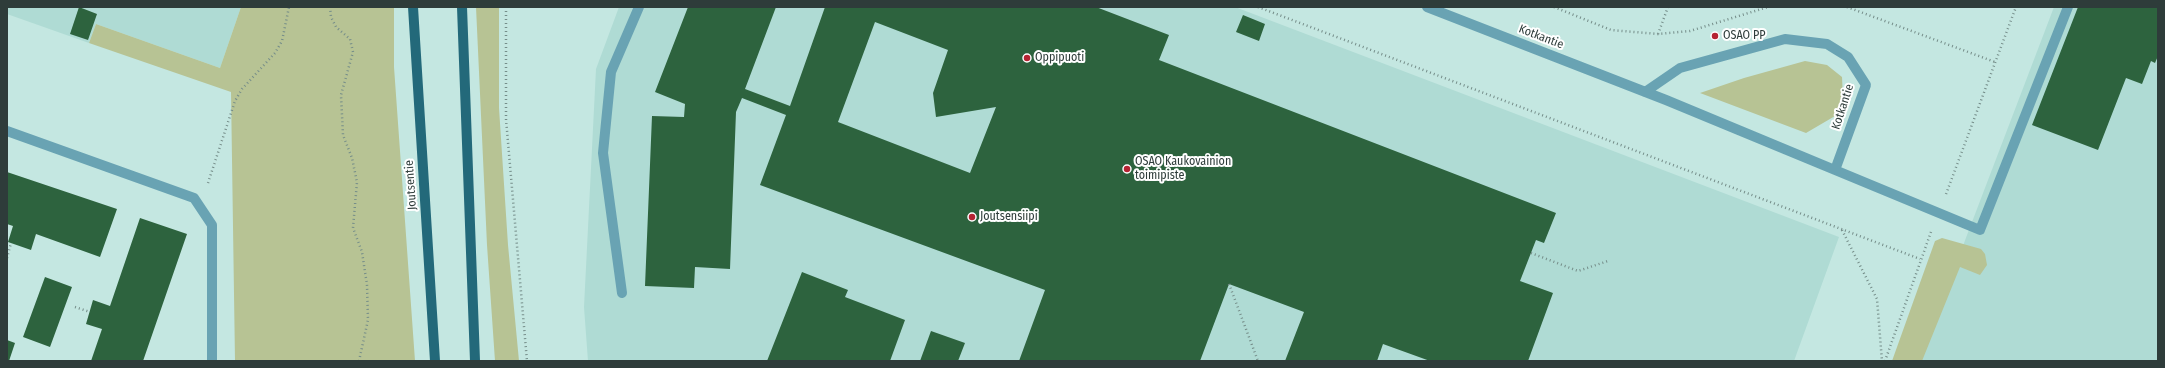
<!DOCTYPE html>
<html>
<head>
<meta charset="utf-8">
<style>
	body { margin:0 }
	#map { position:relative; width:2165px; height:368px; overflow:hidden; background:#c4e7e1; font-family:"Fira Sans Condensed",sans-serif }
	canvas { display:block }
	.frame { position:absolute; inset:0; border:8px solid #2e3c3a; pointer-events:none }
</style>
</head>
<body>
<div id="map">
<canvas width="2165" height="368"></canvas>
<div class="frame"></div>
</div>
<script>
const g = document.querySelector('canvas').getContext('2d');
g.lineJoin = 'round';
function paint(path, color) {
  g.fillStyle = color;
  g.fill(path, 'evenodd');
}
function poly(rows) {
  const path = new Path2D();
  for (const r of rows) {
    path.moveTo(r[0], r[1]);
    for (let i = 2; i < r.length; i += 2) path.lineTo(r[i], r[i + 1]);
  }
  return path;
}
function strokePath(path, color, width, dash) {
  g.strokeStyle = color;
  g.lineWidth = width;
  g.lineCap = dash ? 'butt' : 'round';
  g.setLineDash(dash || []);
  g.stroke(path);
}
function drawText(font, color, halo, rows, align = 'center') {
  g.font = font + ' "Fira Sans Condensed",sans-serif';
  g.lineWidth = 4;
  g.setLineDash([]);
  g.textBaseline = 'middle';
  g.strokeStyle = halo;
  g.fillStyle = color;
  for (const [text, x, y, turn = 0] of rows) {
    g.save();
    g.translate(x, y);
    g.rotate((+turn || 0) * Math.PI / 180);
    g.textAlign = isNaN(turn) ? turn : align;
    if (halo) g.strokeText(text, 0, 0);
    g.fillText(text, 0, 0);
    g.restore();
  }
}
paint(poly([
	[7,7,241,7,220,68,96,24,89,43,7,14],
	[619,7,1235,7,1839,237,1794,361,588,361,584,307,596,69],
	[2054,7,2158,7,2158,361,1919,361]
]), '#afdbd4');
paint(poly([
	[241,7,394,7,394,67,415,361,235,361,231,92,89,43,96,24,220,68],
	[476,7,499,7,499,108,508,245,519,361,495,361,487,245],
	[1805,61,1827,65,1842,77,1843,98,1835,116,1806,133,1700,93,1744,78],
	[1942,238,1981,249,1985,254,1987,265,1980,275,1960,267,1922,361,1892,361,1935,241]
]), '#b7c394');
paint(poly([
	[79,7,97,14,88,40,70,34],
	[688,7,776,7,745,89,790,106,825,7,1096,7,1169,35,1159,60,1556,213,1544,243,1536,240,1520,281,1553,293,1528,361,1430,361,1383,344,1377,361,1285,361,1304,312,1229,284,1200,361,1019,361,1045,290,760,185,786,115,742,98,736,112,730,269,695,267,694,288,645,286,652,116,684,117,685,104,655,92],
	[875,22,948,50,933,93,936,117,996,107,970,173,838,122],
	[2078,7,2158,7,2158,56,2155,63,2151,61,2142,84,2126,78,2098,150,2032,125],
	[1243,15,1265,24,1259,41,1236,32],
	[7,172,117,209,100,257,36,234,31,250,8,242,13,226,7,224],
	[140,218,187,234,143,361,91,361,102,329,86,324,93,300,110,306],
	[802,272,848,290,845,297,905,320,890,361,767,361],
	[45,277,72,287,50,347,23,337],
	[931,331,965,343,958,361,920,361],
	[7,340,15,343,9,361,7,361]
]), '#2d633e');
strokePath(poly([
	[330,7,331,17,336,27,350,39,353,52,341,95,343,135,352,158,357,182,353,228,362,252,367,285,368,320,359,361],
	[506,7,506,119,527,361],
	[1258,7,1920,259],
	[1554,7,1611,30,1658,34,1690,31,1768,7],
	[1847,7,1995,62],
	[1658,34,1668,7],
	[208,183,235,101,242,89,275,53,282,41,289,7],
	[1946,194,2016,7],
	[1842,230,1877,299,1882,361],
	[1531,253,1578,271,1608,261],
	[7,258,11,243],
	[1229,284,1258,361],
	[75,307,90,312],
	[1885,361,1931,232]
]), '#758d89', 2.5, [1, 3]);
strokePath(poly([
	[1427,7,1666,100,1835,170,1866,85,1848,57,1827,44,1785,39,1680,68,1645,92],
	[7,131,194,198,212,225,212,361],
	[1835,170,1980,230,2068,7],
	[622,293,603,153,611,72,639,7]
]), '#69a3b3', 10);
strokePath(poly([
	[413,7,435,361],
	[462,7,475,361]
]), '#23697a', 10);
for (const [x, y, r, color] of [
	[1715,36,4,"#b52332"],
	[1027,58,4,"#b52332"],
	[1127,169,4,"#b52332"],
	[972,217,4,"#b52332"]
]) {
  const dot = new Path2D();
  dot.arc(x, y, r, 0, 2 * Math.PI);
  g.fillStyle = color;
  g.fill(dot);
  strokePath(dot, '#fff', 1.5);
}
drawText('12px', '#2e3c3a', '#fff', [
	["OSAO PP",1723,36],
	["Oppipuoti",1035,58],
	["OSAO Kaukovainion",1135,162],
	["toimipiste",1135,176],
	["Joutsensiipi",980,217]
], 'left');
drawText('12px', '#2e3c3a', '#fff', [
	["Kotkantie",1541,37,21],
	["Kotkantie",1843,107,-72],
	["Joutsentie",411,185,-94]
]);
</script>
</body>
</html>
